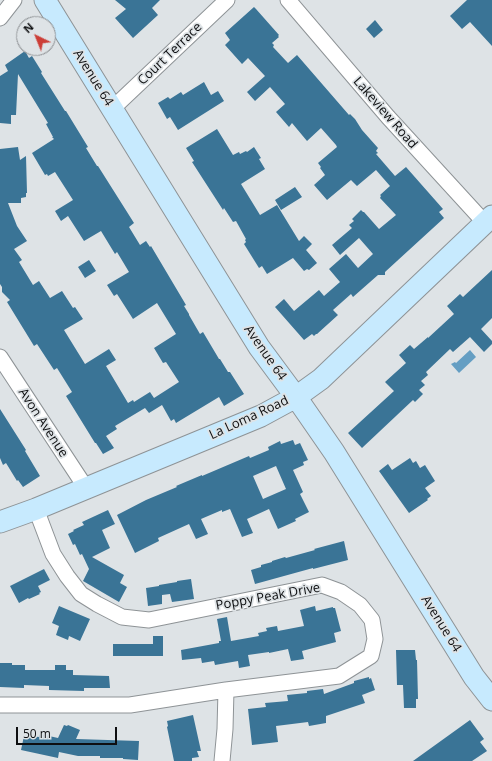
<!DOCTYPE html>
<html>
<head>
<meta charset="utf-8">
<style>
	body { margin:0 }
	#map { position:relative; width:492px; height:761px; overflow:hidden; background:#dee3e6; font-family:"Open Sans",sans-serif }
	canvas { display:block }
	.north { position:absolute; left:16px; top:16px; width:40px; height:40px; box-sizing:border-box; background:#dee3e6; border:1px solid #8b8e91; border-radius:50%; rotate:317deg; font-size:11px; font-weight:700; line-height:16px; text-align:center; color:#0e0f11 }
	.north::after { content:''; display:block; margin:auto; width:14px; height:18px; background:#cc3e37; clip-path:polygon(50% 0,100% 100%,50% 72%,0 100%) }
	.scale { position:absolute; left:16px; top:727px; width:101px; height:18px; box-sizing:border-box; border:2px solid #0e0f11; border-top:0; padding-left:5px; font-size:12px; line-height:14px; white-space:nowrap; color:#0e0f11; -webkit-text-stroke:3px #dee3e6; paint-order:stroke }
</style>
</head>
<body>
<div id="map">
<canvas width="492" height="761"></canvas>
<div class="north">N</div>
<div class="scale">50 m</div>
</div>
<script>
const g = document.querySelector('canvas').getContext('2d');
g.lineJoin = 'round';
function paint(path, color) {
  g.fillStyle = color;
  g.fill(path, 'evenodd');
}
function poly(rows) {
  const path = new Path2D();
  for (const r of rows) {
    path.moveTo(r[0], r[1]);
    for (let i = 2; i < r.length; i += 2) path.lineTo(r[i], r[i + 1]);
  }
  return path;
}
function strokePath(path, color, width, dash) {
  g.strokeStyle = color;
  g.lineWidth = width;
  g.lineCap = dash ? 'butt' : 'round';
  g.setLineDash(dash || []);
  g.stroke(path);
}
function drawText(font, color, halo, rows, align = 'center') {
  g.font = font + ' "Open Sans",sans-serif';
  g.lineWidth = 3.5;
  g.setLineDash([]);
  g.textBaseline = 'middle';
  g.strokeStyle = halo;
  g.fillStyle = color;
  for (const [text, x, y, turn = 0] of rows) {
    g.save();
    g.translate(x, y);
    g.rotate((+turn || 0) * Math.PI / 180);
    g.textAlign = isNaN(turn) ? turn : align;
    if (halo) g.strokeText(text, 0, 0);
    g.fillText(text, 0, 0);
    g.restore();
  }
}
paint(poly([
	[470,350,476,357,459,373,451,364,455,362,456,363]
]), '#649ec3');
paint(poly([
	[115,0,160,0,152,8,158,15,133,38,115,18,126,9],
	[467,0,492,0,492,46,470,22,462,29,450,16],
	[254,7,256,9,279,35,278,36,279,37,272,43,274,45,273,47,288,63,297,55,349,115,350,114,355,119,362,130,378,148,376,151,378,153,376,154,395,176,406,167,443,209,439,212,444,218,397,261,385,272,385,275,378,275,353,297,351,294,333,310,338,315,317,334,316,334,314,336,312,334,304,340,275,307,284,299,294,311,319,290,324,296,340,282,329,269,346,254,358,268,373,254,359,238,340,255,332,245,352,228,349,225,354,221,352,219,361,210,363,212,364,212,379,229,396,215,380,198,381,196,380,195,390,186,376,170,357,186,351,180,327,200,314,185,325,175,320,168,321,167,318,163,337,147,336,145,321,128,307,141,292,123,289,127,276,112,285,104,270,87,255,101,247,92,265,76,248,58,242,64,225,45,230,40,225,33],
	[375,20,383,30,374,38,366,29],
	[25,51,29,58,32,56,42,72,41,73,65,111,66,111,88,147,86,148,97,166,98,166,134,223,129,227,140,245,146,241,150,247,151,246,186,305,184,306,189,314,189,315,200,334,203,332,219,359,220,359,228,372,230,372,244,394,224,406,219,397,176,423,174,419,171,421,162,405,149,413,145,408,115,426,117,429,106,436,114,448,103,454,96,443,95,443,66,396,72,392,57,368,54,370,37,344,34,346,7,302,10,300,2,292,2,287,0,284,0,149,18,147,20,160,26,156,27,193,26,193,26,197,21,198,21,203,8,203,17,226,27,241,14,249,22,260,19,262,33,285,39,281,50,298,62,291,73,308,75,307,83,319,64,330,85,364,109,349,116,360,106,366,128,403,133,400,134,402,150,392,154,398,179,382,166,362,163,363,154,348,176,334,157,303,133,319,117,294,114,296,107,285,129,272,117,252,115,254,101,231,84,241,68,216,61,221,55,211,73,200,55,172,48,176,47,174,45,175,32,153,54,139,52,137,53,137,46,124,48,123,18,74,16,115,11,115,11,124,0,123,0,76,8,71,5,65],
	[204,82,211,95,218,91,224,101,178,130,170,117,167,119,158,103,168,97,170,99,181,92,183,95],
	[217,129,233,155,239,152,240,154,246,151,247,152,254,147,261,158,259,159,265,169,241,184,260,215,277,205,299,241,304,236,312,244,306,250,317,263,309,270,307,269,304,271,293,258,267,274,262,266,259,268,244,244,246,242,245,240,246,239,236,221,233,222,224,208,223,210,192,162,194,161,186,148],
	[295,187,302,197,281,210,275,200],
	[89,260,96,271,85,278,78,267],
	[492,270,492,318,481,329,492,341,492,344,484,352,470,337,453,352,450,349,426,372,428,375,421,381,425,385,419,390,423,394,415,402,413,400,362,448,348,433,394,391,385,382,406,363,399,355,410,345,414,349,428,337,428,338,454,314,447,306,460,294,463,297],
	[0,409,26,450,25,451,40,476,23,487,18,480,17,481,6,463,3,465,0,458],
	[293,440,295,445,300,443,308,460,303,462,304,465,293,470,303,492,300,494,309,512,295,519,296,521,278,529,269,509,247,519,253,533,242,537,230,509,222,512,222,510,201,519,208,534,196,539,189,524,158,538,159,541,135,553,117,515,146,500,177,487,176,486,202,475,202,476,249,456,250,458,269,450,268,447,280,441,281,444],
	[276,466,286,489,263,499,253,476],
	[410,458,413,463,416,461,420,468,425,465,435,481,425,488,431,496,427,499,428,500,409,513,379,471,388,464,392,470],
	[108,510,115,524,102,530,110,548,92,557,124,575,120,583,127,587,119,602,83,581,89,569,82,554,80,555,75,544,73,545,68,534,74,531,73,530,84,525,82,522],
	[344,541,348,560,313,569,313,568,255,584,251,570,261,567,261,565,272,562,272,561,285,557,286,558,315,550,314,549],
	[44,569,50,580,38,586,41,592,39,593,40,594,29,599,28,598,19,603,10,586],
	[191,579,194,599,172,602,170,594,162,595,162,604,148,606,146,588,159,586,159,585,177,582,177,581],
	[59,606,90,619,80,641,69,636,68,640,56,635,59,626,52,623],
	[315,606,316,611,333,607,333,608,335,608,341,631,334,633,336,642,302,651,304,659,291,661,288,649,269,653,269,652,248,655,250,666,239,668,238,661,215,665,214,661,202,663,201,658,182,660,181,650,219,643,219,641,221,641,217,619,227,617,231,641,259,636,258,633,267,631,266,628,277,626,278,631,304,626,300,610],
	[153,636,163,636,163,656,113,656,113,644,153,644],
	[396,650,415,650,416,660,417,660,418,699,416,699,416,708,404,708,403,685,397,685],
	[0,663,12,663,12,665,25,665,25,670,55,670,55,665,66,665,66,670,73,670,73,675,109,676,110,688,84,688,84,691,49,690,49,686,24,685,24,688,0,687],
	[369,677,369,679,371,678,375,690,362,695,365,703,326,716,326,723,309,726,308,722,276,726,278,742,252,745,248,709,266,707,265,703,288,701,287,695,307,693,307,691,323,689,324,694,354,683,354,681],
	[193,715,201,751,197,751,199,757,192,758,192,761,174,761,167,727,168,726,167,721],
	[470,720,484,739,480,742,487,751,472,761,413,761],
	[64,725,67,726,68,725,80,730,76,739,139,741,138,760,123,759,123,758,100,758,100,756,78,756,59,752,58,758,21,750,24,736,31,737,31,736,39,737,40,734,58,738]
]), '#3a7496');
const street = poly([
	[288,0,388,117,485,223],
	[0,18,14,0],
	[112,109,227,0],
	[0,357,86,488],
	[0,705,130,705,226,690,339,676,371,656,375,639,372,620,360,605,341,592,322,585,149,620,122,617,97,604,81,594,67,576,53,554,36,509],
	[222,761,225,729,226,690]
]);
const secondary = poly([
	[45,0,259,347,296,397,334,452,474,677,492,700],
	[0,522,36,509,261,416,296,397,321,379,492,216]
]);
strokePath(street, '#8e9396', 17);
strokePath(secondary, '#8e9396', 23);
strokePath(street, '#fff', 15);
strokePath(secondary, '#c7eafe', 21);
drawText('13px', '#0e0f11', '#dee3e6', [
	["Court Terrace",170,54,-44],
	["Avenue 64",93,78,58],
	["Lakeview Road",385,113,49],
	["Avenue 64",265,353,55],
	["La Loma Road",249,418,-25],
	["Avon Avenue",43,423,57],
	["Poppy Peak Drive",268,597,-10],
	["Avenue 64",441,624,58]
]);
</script>
</body>
</html>
